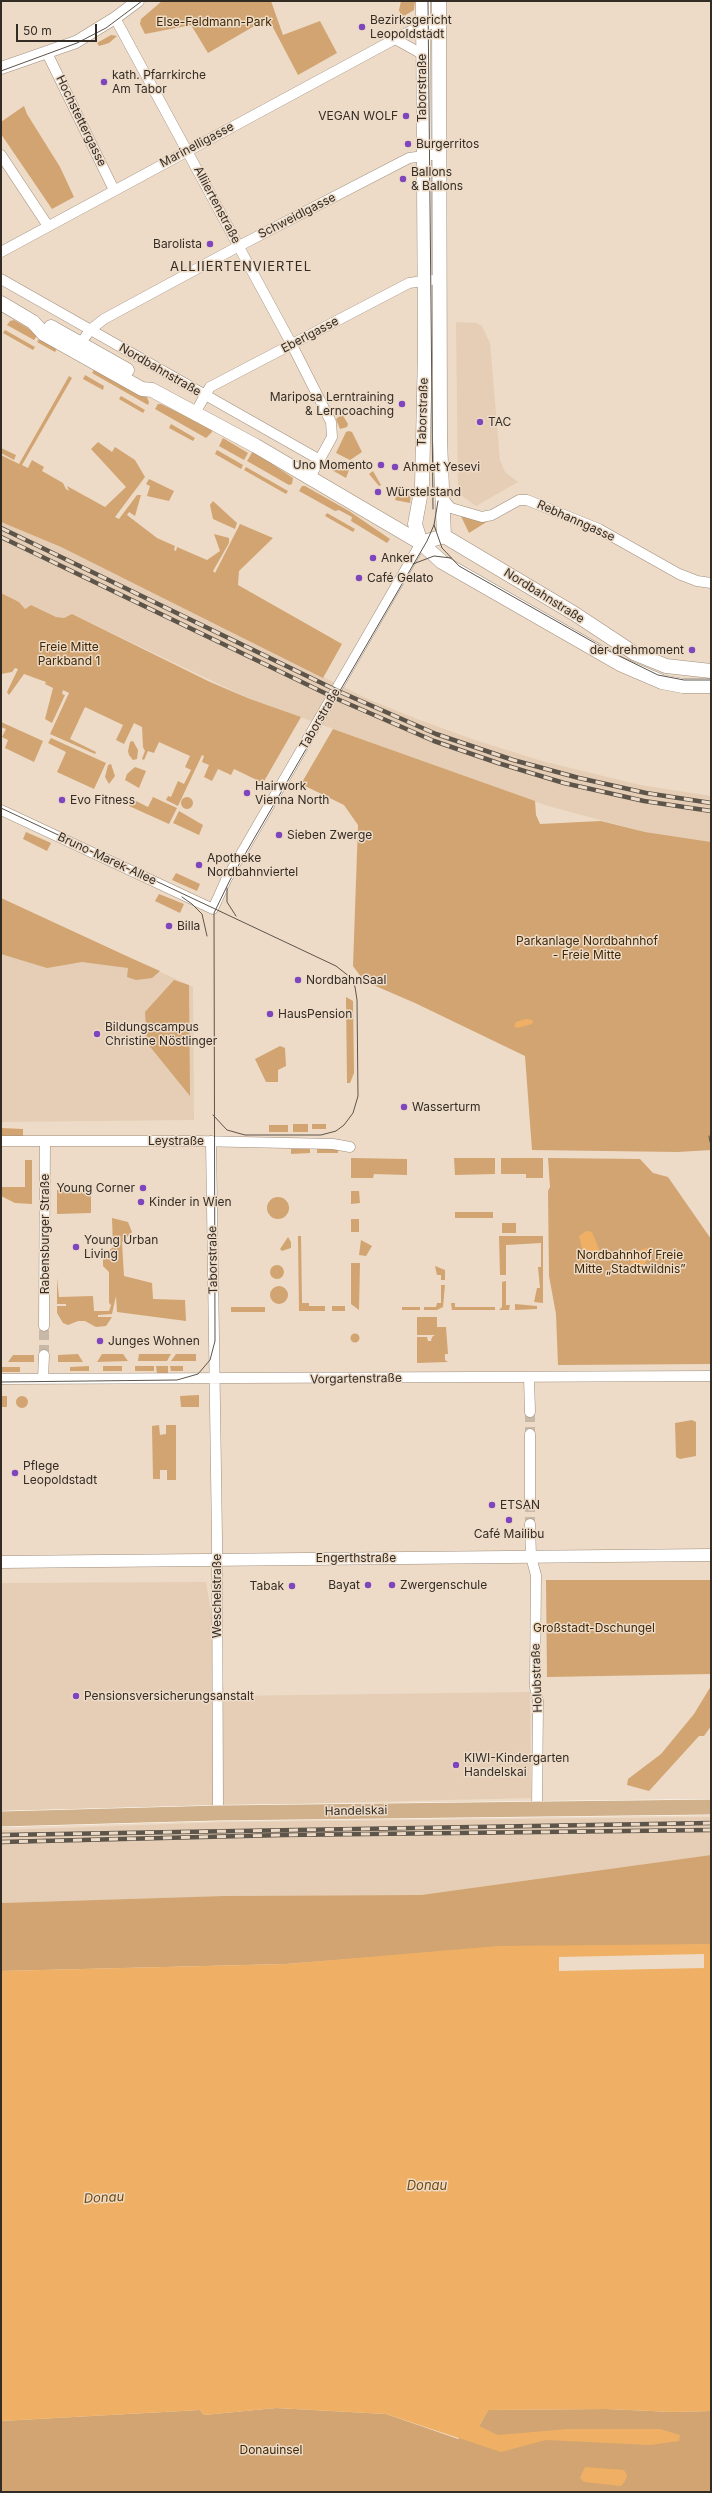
<!DOCTYPE html>
<html>
<head>
<meta charset="utf-8">
<style>
	body { margin:0 }
	#map { position:relative; width:712px; height:2493px; overflow:hidden; background:#eddbc7; font-family:Inter,sans-serif }
	canvas { display:block }
	.frame { position:absolute; inset:0; border:2px solid #332c25; pointer-events:none }
	.scale { position:absolute; left:16px; top:24px; width:81px; height:18px; box-sizing:border-box; border:2px solid #332c25; border-top:0; padding-left:5px; font-size:12px; line-height:14px; white-space:nowrap; color:#332c25; -webkit-text-stroke:3px #eddbc7; paint-order:stroke }
</style>
</head>
<body>
<div id="map">
<canvas width="712" height="2493"></canvas>
<div class="frame"></div>
<div class="scale">50 m</div>
</div>
<script>
const g = document.querySelector('canvas').getContext('2d');
g.lineJoin = 'round';
function paint(path, color) {
  g.fillStyle = color;
  g.fill(path, 'evenodd');
}
function poly(rows) {
  const path = new Path2D();
  for (const r of rows) {
    if (r.length === 3) {
      path.moveTo(r[0] + r[2], r[1]);
      path.arc(r[0], r[1], r[2], 0, 2 * Math.PI);
      continue;
    }
    path.moveTo(r[0], r[1]);
    for (let i = 2; i < r.length; i += 2) path.lineTo(r[i], r[i + 1]);
  }
  return path;
}
function strokePath(path, color, width, dash) {
  g.strokeStyle = color;
  g.lineWidth = width;
  g.lineCap = dash ? 'butt' : 'round';
  g.setLineDash(dash || []);
  g.stroke(path);
}
function drawText(font, color, halo, rows, align = 'center') {
  g.font = font + ' Inter,sans-serif';
  g.lineWidth = 3;
  g.setLineDash([]);
  g.textBaseline = 'middle';
  g.strokeStyle = halo;
  g.fillStyle = color;
  for (const [text, x, y, turn = 0] of rows) {
    g.save();
    g.translate(x, y);
    g.rotate((+turn || 0) * Math.PI / 180);
    g.textAlign = isNaN(turn) ? turn : align;
    if (halo) g.strokeText(text, 0, 0);
    g.fillText(text, 0, 0);
    g.restore();
  }
}
paint(poly([
	[456,322,476,323,482,326,490,343,500,460,505,472,518,482,476,506,458,493],
	[1,522,61,547,370,700,417,719,475,740,542,761,640,785,711,796,711,842,645,832,548,806,250,699,72,614,64,618,56,617,31,605,25,609,19,602,1,593],
	[1,898,193,987,194,1120,1,1122],
	[206,1582,225,1696,530,1692,531,1798,1,1811,1,1583],
	[711,1817,711,1855,421,1895,224,1896,1,1903,1,1830,226,1822]
]), '#e5ceb5');
paint(poly([
	[162,1,271,1,283,35,320,21,337,53,298,75,268,18,208,53,191,25,145,34,140,24,141,19],
	[401,1,415,1,414,10,404,16,401,15,399,10],
	[111,35,117,36,109,43,99,46,97,43],
	[24,106,27,114,60,167,74,197,52,209,1,134,1,122],
	[14,320,38,334,34,340,7,325,10,321],
	[5,330,35,347,33,350,3,333],
	[41,336,58,346,55,352,37,342],
	[96,367,146,395,149,402,148,405,92,373],
	[85,375,104,386,103,390,83,379],
	[69,376,72,378,22,465,28,468,32,460,44,467,42,471,63,483,66,489,69,491,67,486,105,507,126,487,91,449,98,442,112,452,115,447,135,460,145,477,115,517,119,519,137,495,141,495,135,516,129,512,127,515,157,538,175,546,174,550,176,551,177,547,207,560,220,551,214,534,229,538,229,543,213,571,215,573,240,524,273,538,239,571,238,585,342,644,323,678,61,547,1,522,1,455,19,464],
	[121,396,145,410,143,413,119,399],
	[158,404,161,404,211,428,212,432,206,438,155,409],
	[342,414,348,424,347,427,340,429,336,419],
	[171,424,195,438,193,441,169,428],
	[349,431,352,432,362,452,350,460,336,453,346,432],
	[223,438,248,453,244,460,219,446],
	[1,448,16,455,14,460,1,453],
	[217,450,243,465,241,469,215,454],
	[253,451,293,478,292,484,289,485,247,461],
	[332,462,349,470,346,478,325,466,326,463],
	[246,467,288,491,286,494,244,470],
	[373,471,381,485,379,486,369,474],
	[149,479,174,491,169,501,147,496,150,486,146,484],
	[302,486,305,486,349,511,390,539,387,543,351,521,352,517,339,510,335,511,299,491],
	[411,493,410,503,395,500,396,497],
	[213,501,237,523,235,529,213,519,210,505],
	[327,513,355,529,353,532,325,516],
	[460,514,488,520,488,521,469,533],
	[1,593,19,602,25,609,31,605,56,617,64,618,72,614,210,682,250,699,301,717,263,783,234,769,231,775,218,769,212,781,204,777,209,765,202,762,204,756,202,755,178,806,166,800,168,796,171,797,178,781,184,784,191,770,185,767,190,756,159,742,154,753,148,751,144,760,142,759,145,751,143,747,142,727,134,723,124,744,116,740,123,725,85,707,70,739,96,752,95,754,50,734,69,693,63,690,62,694,65,695,52,723,45,719,53,688,45,684,46,682,24,674,9,695,7,692,18,669,15,668,12,672,1,674],
	[1,722,43,741,34,762,5,748,8,740,2,737,6,729,1,727],
	[333,729,535,801,536,815,540,824,601,821,645,832,711,842,711,1150,678,1152,532,1150,525,1056,415,1003,364,981,353,966,358,825,344,805,301,784],
	[51,738,106,763,94,789,57,772,66,752,48,743],
	[133,741,138,750,137,759,133,760,129,755,128,751,130,742],
	[111,764,115,776,109,784,105,777,108,765],
	[135,767,146,771,139,788,125,780,127,774],
	[153,797,177,808,169,824,129,806,132,799,148,807],
	[187,803,6],
	[179,811,203,825,199,835,173,823],
	[26,832,51,843,47,851,23,839],
	[176,873,200,884,197,891,172,880],
	[159,894,184,904,180,913,155,901],
	[1,898,133,959,160,971,152,978,136,980,127,977,128,968,82,962,47,968,1,954],
	[174,980,189,985,190,1096,147,1043,145,1012],
	[346,997,353,1001,354,1073,350,1083,347,1083],
	[280,1046,285,1048,286,1066,278,1070,278,1082,266,1082,255,1059],
	[293,1124,308,1124,308,1132,293,1132],
	[312,1124,326,1124,326,1129,312,1129],
	[269,1125,288,1125,288,1132,269,1132],
	[1,1128,23,1129,23,1137,1,1137],
	[338,1148,338,1153,317,1153,317,1149],
	[291,1149,310,1149,310,1153,291,1154],
	[351,1158,407,1159,407,1175,374,1174,373,1178,351,1178],
	[454,1158,495,1158,495,1174,455,1175],
	[501,1158,543,1158,543,1178,526,1178,526,1174,501,1174],
	[548,1158,640,1159,653,1173,668,1177,711,1239,711,1364,558,1365,556,1314,549,1276,548,1191,550,1187],
	[25,1160,32,1160,32,1204,15,1203,1,1196,1,1187,25,1187],
	[57,1190,91,1190,91,1213,57,1214],
	[351,1191,359,1191,360,1203,351,1204],
	[278,1208,11],
	[455,1212,493,1212,493,1218,455,1218],
	[112,1218,128,1222,132,1232,122,1242,124,1276,152,1283,153,1299,185,1300,186,1321,117,1312,116,1296,112,1314,98,1315,98,1317,112,1317,106,1326,96,1327,85,1321,78,1321,68,1325,63,1323,57,1313,57,1306,66,1306,66,1304,57,1304,57,1278,59,1297,93,1296,94,1311,109,1311,111,1305,109,1303,109,1272,103,1266,103,1260,105,1254,113,1247],
	[351,1219,359,1219,359,1232,351,1232],
	[502,1223,516,1223,516,1233,502,1233],
	[298,1236,301,1236,302,1303,309,1303,309,1306,325,1306,325,1311,299,1311],
	[499,1236,543,1236,543,1303,534,1302,537,1288,540,1288,538,1267,541,1267,541,1243,506,1245,506,1275,500,1275],
	[288,1237,291,1242,291,1248,282,1251,280,1249],
	[361,1240,372,1246,366,1256,359,1255],
	[351,1263,360,1263,359,1310,351,1304],
	[277,1272,7],
	[435,1266,445,1270,445,1280,441,1280,441,1275,437,1275],
	[506,1281,506,1305,510,1305,509,1310,499,1310,502,1307,502,1282],
	[441,1285,445,1285,443,1307,437,1310,424,1310,424,1307,436,1307,437,1303,441,1303],
	[279,1295,9],
	[451,1303,455,1303,455,1307,495,1307,495,1310,452,1310],
	[515,1304,537,1306,537,1309,515,1310],
	[332,1306,345,1306,345,1311,332,1311],
	[231,1307,265,1307,265,1312,231,1312],
	[402,1307,420,1307,420,1310,402,1310],
	[417,1317,437,1317,437,1327,446,1327,448,1354,445,1354,445,1360,448,1362,417,1363,417,1337,427,1337,428,1341,431,1341,432,1337,435,1335,417,1335],
	[355,1338,4.5],
	[78,1354,83,1362,58,1362,58,1355],
	[102,1354,123,1354,128,1361,97,1362],
	[139,1354,171,1354,167,1361,138,1361],
	[176,1354,196,1354,196,1361,171,1361],
	[13,1355,34,1355,34,1362,8,1362],
	[89,1366,89,1371,70,1371,70,1367],
	[103,1366,122,1366,122,1371,103,1371],
	[135,1366,154,1366,154,1371,135,1371],
	[156,1366,168,1366,168,1373,157,1374],
	[170,1366,183,1366,183,1371,171,1371],
	[1,1367,20,1367,20,1372,1,1372],
	[199,1395,199,1407,181,1407,180,1396],
	[1,1396,7,1396,7,1407,1,1407],
	[22,1402,6],
	[692,1420,696,1422,696,1456,680,1459,676,1457,675,1423],
	[159,1425,160,1435,166,1434,166,1425,176,1425,176,1480,167,1480,167,1470,160,1470,160,1479,153,1479,152,1426],
	[546,1580,711,1580,711,1674,547,1677],
	[711,1686,711,1726,704,1736,699,1736,649,1791,627,1785,628,1779,661,1754,694,1714],
	[711,1855,711,1944,415,1954,286,1964,1,1971,1,1903,224,1896,421,1895],
	[276,2408,386,2414,458,2439,479,2426,488,2410,607,2409,673,2412,711,2411,711,2492,1,2492,1,2421,200,2410,204,2415]
]), '#d1a471');
paint(poly([
	[526,1019,533,1020,532,1024,517,1028,514,1026,516,1022],
	[586,1231,592,1232,601,1254,584,1256,579,1236],
	[647,1248,649,1252,645,1264,639,1270,631,1268,630,1265,634,1255,640,1250],
	[711,1944,711,2411,673,2412,607,2409,488,2410,479,2426,498,2435,568,2429,660,2429,680,2435,679,2441,650,2445,546,2440,501,2452,386,2414,276,2408,204,2415,200,2410,1,2421,1,1971,286,1964,498,1946],
	[585,2467,624,2470,627,2476,625,2481,621,2486,584,2482,580,2478]
]), '#efb065');
paint(poly([
	[704,1954,704,1968,559,1971,559,1957]
]), '#eddbc7');
strokePath(poly([
	[44,1355,44,1326],
	[530,1412,530,1434],
	[530,1502,530,1524]
]), '#c8b8a7', 10, [10, 5]);
const minor = poly([
	[115,18,292,345,331,422,332,437,309,479],
	[395,39,422,54],
	[47,53,114,190],
	[1,155,48,226],
	[1,252,395,39,422,25,438,23],
	[1,279,320,460],
	[81,343,90,330,104,319,239,246,409,158,439,154],
	[195,413,210,387,409,283,431,280],
	[442,498,451,508,482,517,492,515,519,500,527,500,599,529,679,574,697,581,711,583],
	[1,810,213,909,226,880,421,543],
	[1,1141,196,1141,333,1144,350,1147],
	[211,1141,217,1538,218,1813],
	[44,1326,45,1141],
	[529,1377,530,1412],
	[1,1379,711,1376],
	[43,1379,44,1355],
	[530,1434,530,1502],
	[530,1524,531,1557,536,1575,535,1687,538,1701,537,1809]
]);
const tertiary = poly([
	[1,68,76,42,115,18,138,1],
	[1,1562,711,1555]
]);
const secondary = poly([
	[439,1,440,440,444,536],
	[1,303,33,322,44,334,142,389,152,390,256,446,421,543,442,562,620,664,662,682,683,686,711,686],
	[51,327,127,370],
	[421,543,415,524,422,486,425,351,423,1],
	[421,543,444,536,575,614,634,653,666,666,711,671]
]);
const primary = poly([
	[1,1819,218,1813,711,1807]
]);
strokePath(minor, '#9f8e7c', 11);
strokePath(tertiary, '#9f8e7c', 13);
strokePath(secondary, '#9f8e7c', 15);
strokePath(primary, '#fff', 16);
strokePath(minor, '#fff', 10);
strokePath(tertiary, '#fff', 12);
strokePath(secondary, '#fff', 14);
strokePath(primary, '#d0b18b', 15);
strokePath(poly([
	[428,1,433,509],
	[1,71,77,43,106,28,142,1],
	[434,525,442,548,459,566,609,651,658,675,684,680,711,680],
	[413,564,434,556,451,558],
	[1,808,336,966,350,977,355,987,357,1000,358,1096,353,1113,344,1125,336,1131,321,1135,245,1135,227,1130,213,1115],
	[227,888,227,902,236,916],
	[182,897,192,904,202,914,207,936],
	[709,1136,710,1142],
	[1,1382,177,1380,198,1374,210,1360,215,1341,214,913,230,880,427,541,434,525,438,501]
]), '#5d544a', 1);
const rail = poly([
	[1,528,338,691,436,734,513,760,579,778,646,793,711,803],
	[1,537,335,698,434,741,498,763,564,783,644,801,711,811],
	[1,1835,711,1823],
	[1,1842,283,1835,711,1830]
]);
strokePath(rail, '#5d544a', 4.5);
strokePath(rail, '#eddbc7', 3, [9]);
for (const [x, y, r, color] of [
	[362,27,4,"#7e45bc"],
	[104,82,4,"#7e45bc"],
	[406,116,4,"#7e45bc"],
	[408,144,4,"#7e45bc"],
	[403,179,4,"#7e45bc"],
	[210,244,4,"#7e45bc"],
	[402,404,4,"#7e45bc"],
	[480,422,4,"#7e45bc"],
	[381,465,4,"#7e45bc"],
	[395,467,4,"#7e45bc"],
	[378,492,4,"#7e45bc"],
	[373,558,4,"#7e45bc"],
	[359,578,4,"#7e45bc"],
	[692,650,4,"#7e45bc"],
	[247,793,4,"#7e45bc"],
	[62,800,4,"#7e45bc"],
	[279,835,4,"#7e45bc"],
	[199,865,4,"#7e45bc"],
	[169,926,4,"#7e45bc"],
	[298,980,4,"#7e45bc"],
	[270,1014,4,"#7e45bc"],
	[97,1034,4,"#7e45bc"],
	[404,1107,4,"#7e45bc"],
	[143,1188,4,"#7e45bc"],
	[141,1202,4,"#7e45bc"],
	[76,1247,4,"#7e45bc"],
	[100,1341,4,"#7e45bc"],
	[15,1473,4,"#7e45bc"],
	[492,1505,4,"#7e45bc"],
	[509,1520,4,"#7e45bc"],
	[368,1585,4,"#7e45bc"],
	[392,1585,4,"#7e45bc"],
	[292,1586,4,"#7e45bc"],
	[76,1696,4,"#7e45bc"],
	[456,1765,4,"#7e45bc"]
]) {
  const dot = new Path2D();
  dot.arc(x, y, r, 0, 2 * Math.PI);
  g.fillStyle = color;
  g.fill(dot);
  strokePath(dot, '#eddbc7', 1.5);
}
drawText('12px', '#332c25', '#eddbc7', [
	["Bezirksgericht",370,20],
	["Leopoldstadt",370,34],
	["kath. Pfarrkirche",112,75],
	["Am Tabor",112,89],
	["VEGAN WOLF",398,116,"right"],
	["Burgerritos",416,144],
	["Ballons",411,172],
	["& Ballons",411,186],
	["Barolista",202,244,"right"],
	["Mariposa Lerntraining",394,397,"right"],
	["& Lerncoaching",394,411,"right"],
	["TAC",488,422],
	["Uno Momento",373,465,"right"],
	["Ahmet Yesevi",403,467],
	["Würstelstand",386,492],
	["Anker",381,558],
	["Café Gelato",367,578],
	["der drehmoment",684,650,"right"],
	["Hairwork",255,786],
	["Vienna North",255,800],
	["Evo Fitness",70,800],
	["Sieben Zwerge",287,835],
	["Apotheke",207,858],
	["Nordbahnviertel",207,872],
	["Billa",177,926],
	["NordbahnSaal",306,980],
	["HausPension",278,1014],
	["Bildungscampus",105,1027],
	["Christine Nöstlinger",105,1041],
	["Wasserturm",412,1107],
	["Young Corner",135,1188,"right"],
	["Kinder in Wien",149,1202],
	["Young Urban",84,1240],
	["Living",84,1254],
	["Junges Wohnen",108,1341],
	["Pflege",23,1466],
	["Leopoldstadt",23,1480],
	["ETSAN",500,1505],
	["Café Mailibu",509,1534,"center"],
	["Bayat",360,1585,"right"],
	["Zwergenschule",400,1585],
	["Tabak",284,1586,"right"],
	["Pensionsversicherungsanstalt",84,1696],
	["KIWI-Kindergarten",464,1758],
	["Handelskai",464,1772]
], 'left');
drawText('12px', '#402806', '#eddbc7', [
	["Else-Feldmann-Park",214,22],
	["Freie Mitte",69,647],
	["Parkband 1",69,661],
	["Parkanlage Nordbahnhof",587,941],
	["- Freie Mitte",587,955],
	["Nordbahnhof Freie",630,1255],
	["Mitte „Stadtwildnis”",630,1269],
	["Großstadt-Dschungel",594,1628],
	["Donauinsel",271,2450]
]);
drawText('12px', '#332c25', '#eddbc7', [
	["Taborstraße",422,88,-90],
	["Hochstettergasse",81,121,64],
	["Marinelligasse",197,145,-28],
	["Alliiertenstraße",217,205,62],
	["Schweidlgasse",297,216,-27],
	["Eberlgasse",310,335,-28],
	["Nordbahnstraße",160,370,30],
	["Taborstraße",423,412,-88],
	["Rebhanngasse",576,521,24],
	["Nordbahnstraße",544,596,32],
	["Taborstraße",320,719,-60],
	["Bruno-Marek-Allee",107,859,25],
	["Leystraße",176,1141],
	["Rabensburger Straße",45,1234,-90],
	["Taborstraße",213,1260,-91],
	["Vorgartenstraße",356,1379,-1],
	["Engerthstraße",356,1558],
	["Weschelstraße",217,1596,-90],
	["Holubstraße",537,1678,-92],
	["Handelskai",356,1811,-1]
]);
g.letterSpacing = '1px';
drawText('13px', '#332c25', '#eddbc7', [
	["ALLIIERTENVIERTEL",241,267]
]);
g.letterSpacing = '0px';
drawText('italic 13px', '#71480d', '#eddbc7', [
	["Donau",427,2186],
	["Donau",104,2198,-3]
]);
</script>
</body>
</html>
